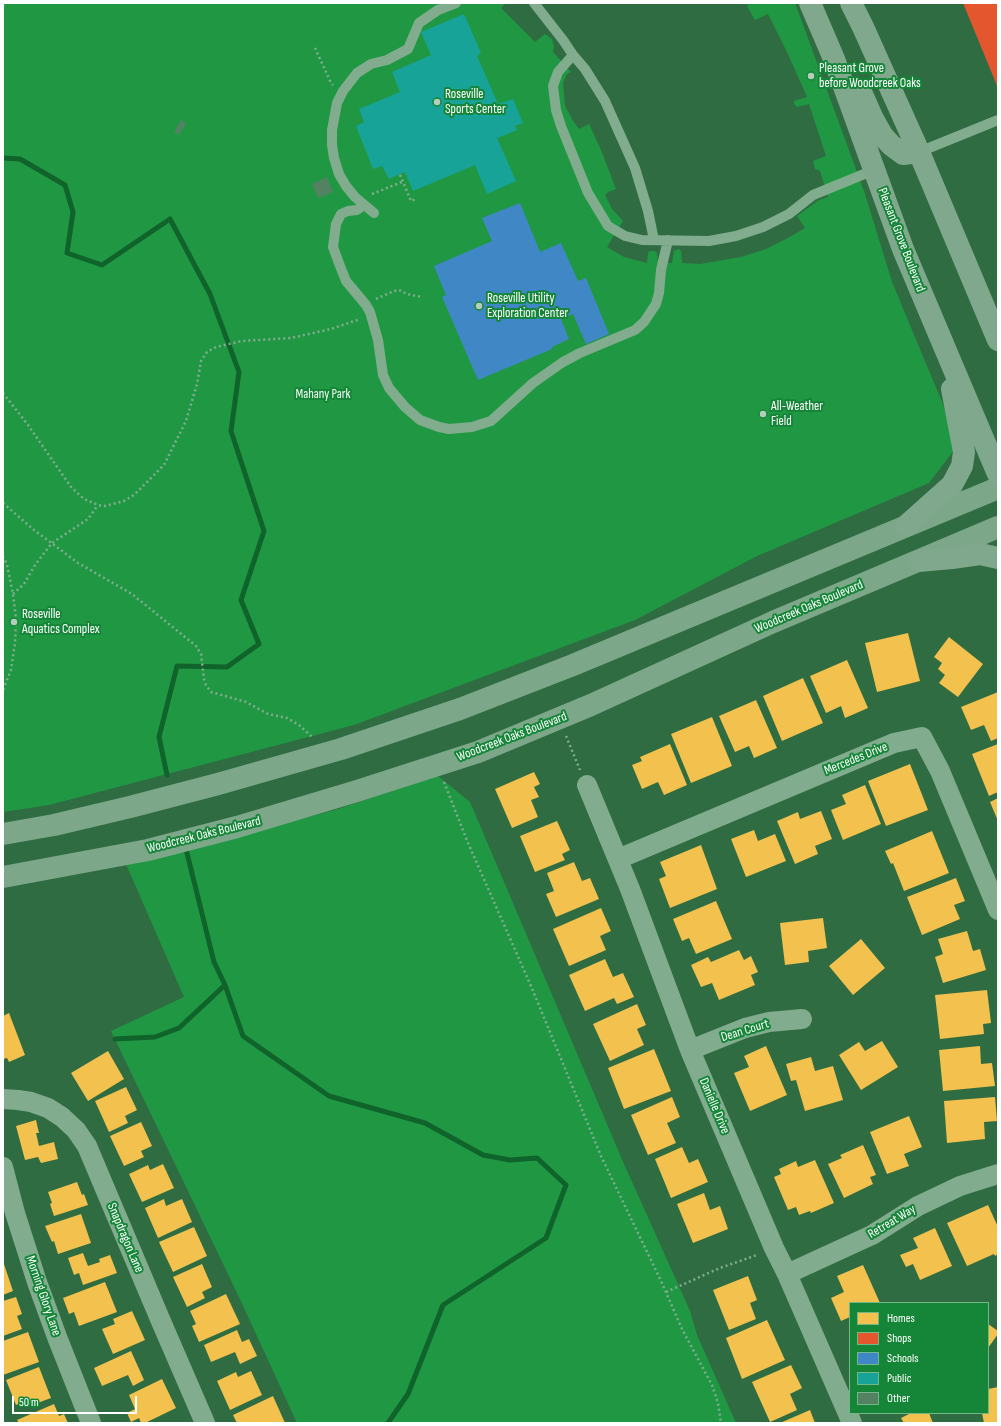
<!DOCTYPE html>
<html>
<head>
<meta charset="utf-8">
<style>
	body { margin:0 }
	#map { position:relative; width:1001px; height:1426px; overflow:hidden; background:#2f6c42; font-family:"Sofia Sans Condensed",sans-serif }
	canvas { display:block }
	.frame { position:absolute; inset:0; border:4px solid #fff; pointer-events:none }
	.legend { position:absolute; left:849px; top:1302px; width:140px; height:112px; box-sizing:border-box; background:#158638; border:1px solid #73b688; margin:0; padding:5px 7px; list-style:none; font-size:12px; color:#fff }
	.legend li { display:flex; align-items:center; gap:8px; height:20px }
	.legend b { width:20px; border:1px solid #73b688 }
	.scale { position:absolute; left:12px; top:1396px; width:125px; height:18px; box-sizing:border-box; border:2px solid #fff; border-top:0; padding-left:5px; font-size:12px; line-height:14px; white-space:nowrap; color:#fff; -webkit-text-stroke:3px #158638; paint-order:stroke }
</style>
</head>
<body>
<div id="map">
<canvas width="1001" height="1426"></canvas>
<div class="frame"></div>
<ul class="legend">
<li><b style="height:11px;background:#f2c14e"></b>Homes</li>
<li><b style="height:11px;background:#e4572e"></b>Shops</li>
<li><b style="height:11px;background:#3f88c5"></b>Schools</li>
<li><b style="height:11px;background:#17a398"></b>Public</li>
<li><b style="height:11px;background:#528261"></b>Other</li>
</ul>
<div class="scale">50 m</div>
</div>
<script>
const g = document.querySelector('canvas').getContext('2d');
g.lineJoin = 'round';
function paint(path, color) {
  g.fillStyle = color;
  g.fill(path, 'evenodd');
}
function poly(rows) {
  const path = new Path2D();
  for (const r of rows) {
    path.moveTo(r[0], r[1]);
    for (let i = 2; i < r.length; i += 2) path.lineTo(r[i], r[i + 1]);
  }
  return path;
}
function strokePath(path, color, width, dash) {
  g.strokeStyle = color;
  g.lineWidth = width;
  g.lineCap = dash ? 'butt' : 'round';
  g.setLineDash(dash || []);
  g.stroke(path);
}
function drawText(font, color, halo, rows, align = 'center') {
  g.font = font + ' "Sofia Sans Condensed",sans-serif';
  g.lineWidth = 4;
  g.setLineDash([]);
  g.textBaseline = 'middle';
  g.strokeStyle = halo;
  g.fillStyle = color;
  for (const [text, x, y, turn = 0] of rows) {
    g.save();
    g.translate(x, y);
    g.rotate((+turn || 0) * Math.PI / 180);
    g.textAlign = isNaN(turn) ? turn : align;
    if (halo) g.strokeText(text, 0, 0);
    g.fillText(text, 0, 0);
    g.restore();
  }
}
paint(poly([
	[3,3,506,3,501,8,535,42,545,34,552,39,554,47,553,52,571,72,567,74,563,82,565,106,573,121,579,129,589,124,601,150,616,189,608,192,605,195,612,209,623,221,607,247,624,257,647,263,648,253,650,251,655,251,657,253,658,263,672,263,674,251,679,249,681,251,682,263,700,264,741,257,766,249,786,239,805,228,797,216,819,200,828,197,820,171,815,169,813,161,826,156,809,104,797,107,794,104,794,101,807,97,804,90,787,52,768,14,755,20,747,6,750,3,795,3,865,194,892,282,952,426,954,450,929,483,757,556,635,620,354,725,49,805,3,812],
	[438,776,470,802,624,1164,690,1311,697,1335,736,1423,297,1423,239,1297,111,1031,184,997,126,864,335,810]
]), '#209843');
paint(poly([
	[908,633,920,681,877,692,865,643],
	[949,637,983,664,958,697,939,683,945,675,938,669,942,663,934,657],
	[847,660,868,708,845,718,841,706,826,713,810,676],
	[803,678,823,723,782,741,763,696],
	[998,692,998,738,991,741,984,725,971,730,961,707],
	[756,700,777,748,754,758,749,746,735,752,719,716],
	[712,717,732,766,691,783,671,734],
	[670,744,687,785,664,795,658,782,642,789,632,765,642,761,640,757],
	[998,744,998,792,989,796,972,754],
	[910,764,928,810,886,826,868,781],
	[534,772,540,784,534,787,539,797,531,800,538,817,512,828,495,789],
	[865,785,881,824,843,840,831,810,846,804,842,795],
	[998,798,998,821,990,802],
	[821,811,832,839,815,846,818,854,795,864,777,821,798,812,800,819],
	[557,821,570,850,562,854,565,860,535,872,520,836],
	[754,830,758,841,775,834,786,861,746,877,731,839],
	[932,831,949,873,904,891,893,863,891,864,885,851],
	[701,845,717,889,670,908,659,879,666,876,660,862],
	[574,862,582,881,590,878,599,899,556,917,546,894,554,891,547,873],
	[956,878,965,901,954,905,960,919,922,935,907,897],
	[716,901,732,939,696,954,689,938,682,941,673,919],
	[601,908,611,931,600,936,606,950,569,966,553,929],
	[823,918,827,948,808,951,809,962,785,965,780,923],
	[967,931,973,951,980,949,986,970,943,983,935,957,943,954,938,939],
	[861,939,885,968,853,995,829,966],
	[739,950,744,960,751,956,758,972,751,975,755,985,719,1000,712,983,701,987,691,965,708,957,711,962],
	[605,959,613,977,623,973,634,997,617,1004,614,998,585,1011,569,975],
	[987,990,991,1023,983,1024,984,1034,940,1039,935,995],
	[637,1004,646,1025,637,1029,644,1045,610,1061,593,1024],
	[9,1013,25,1055,9,1062,7,1058,3,1059,3,1016],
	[882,1041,898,1067,861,1090,839,1055,859,1042,865,1051],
	[766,1046,787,1095,750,1111,734,1073,749,1067,744,1056],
	[980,1046,981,1064,992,1063,995,1086,943,1091,939,1050],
	[654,1049,671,1091,624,1109,608,1068],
	[108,1051,124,1079,88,1101,71,1073],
	[811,1057,815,1071,833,1066,843,1100,805,1111,796,1080,791,1081,786,1064],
	[126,1087,137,1110,125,1116,128,1123,109,1132,95,1101],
	[672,1097,680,1117,667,1123,676,1143,648,1155,631,1115],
	[995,1097,997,1121,984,1122,985,1139,947,1143,944,1101],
	[909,1116,922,1147,904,1154,909,1166,887,1174,870,1132],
	[36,1120,39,1133,36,1133,39,1146,54,1142,58,1159,41,1163,38,1157,25,1160,16,1126],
	[141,1122,152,1146,141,1151,144,1157,124,1166,110,1136],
	[863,1145,876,1175,870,1177,873,1184,844,1198,828,1164,842,1158,840,1155],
	[682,1147,689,1163,698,1159,708,1182,671,1198,655,1159],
	[815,1160,834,1203,811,1213,810,1211,799,1215,796,1207,788,1210,774,1177,781,1174,779,1169,796,1161,798,1167],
	[163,1164,174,1188,142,1202,129,1174,148,1165,150,1170],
	[77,1182,82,1195,84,1194,88,1205,54,1216,50,1204,52,1203,48,1192],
	[704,1193,710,1210,720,1206,728,1229,693,1243,677,1204],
	[164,1199,166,1206,182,1199,192,1222,158,1238,145,1208],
	[988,1205,998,1227,998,1254,995,1256,994,1254,967,1266,947,1223],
	[81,1214,91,1243,58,1254,54,1241,52,1242,45,1226],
	[194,1227,207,1256,173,1272,159,1242],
	[935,1228,952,1266,920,1280,913,1264,906,1267,900,1255,918,1248,913,1238],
	[83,1253,88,1266,100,1262,99,1259,110,1255,117,1273,83,1285,79,1273,74,1275,68,1258],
	[3,1261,13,1291,3,1295],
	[202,1264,212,1287,202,1292,205,1298,187,1307,173,1277],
	[863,1265,880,1303,850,1303,850,1317,841,1321,831,1298,844,1292,837,1276],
	[748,1276,757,1300,750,1303,756,1319,729,1330,713,1290],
	[105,1282,117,1312,79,1326,74,1312,69,1314,63,1298],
	[226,1294,240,1324,199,1342,192,1326,196,1324,190,1311],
	[16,1297,22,1314,17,1316,22,1329,3,1336,3,1301],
	[132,1311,145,1340,113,1354,102,1329,115,1324,113,1319],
	[767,1320,785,1360,742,1379,726,1338],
	[988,1324,998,1331,998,1334,988,1348],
	[237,1330,242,1342,249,1339,257,1356,240,1364,235,1352,211,1362,204,1345],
	[28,1332,39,1362,3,1375,3,1341],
	[131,1351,144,1380,133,1386,128,1375,102,1386,94,1368],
	[791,1365,802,1388,790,1394,797,1410,770,1422,752,1382],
	[39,1367,51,1398,32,1405,29,1399,16,1405,6,1380],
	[251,1371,262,1395,230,1410,217,1381,236,1372,238,1377],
	[162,1379,176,1408,145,1423,141,1423,139,1418,131,1422,127,1413,135,1409,129,1395],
	[998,1387,998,1423,984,1423,982,1413,988,1413,988,1389],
	[273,1396,285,1423,237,1423,233,1415],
	[54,1404,59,1416,64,1414,68,1423,19,1423,17,1420],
	[810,1410,815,1423,780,1423],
	[911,1413,929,1413,933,1423,904,1423,901,1418]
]), '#f2c14e');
paint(poly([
	[963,3,998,3,998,88]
]), '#e4572e');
paint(poly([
	[520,203,540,252,561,243,578,281,586,278,609,334,586,344,573,314,561,319,569,339,552,347,552,349,478,380,442,297,446,295,434,266,492,241,482,218]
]), '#3f88c5');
paint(poly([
	[464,14,481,53,477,56,498,104,513,99,523,123,515,126,517,130,497,138,516,181,487,194,475,165,413,191,405,172,389,179,382,166,373,169,356,126,364,122,359,109,400,92,392,72,431,55,421,32]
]), '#17a398');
strokePath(poly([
	[3,158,20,159,65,185,73,212,67,253,102,265,170,219,210,294,239,372,231,431,264,531,241,600,259,644,227,667,177,666,159,737,167,775],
	[186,849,214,962,225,985,243,1036,329,1096,425,1123,483,1155,510,1160,537,1158,566,1185,546,1238,443,1305,408,1394,388,1423],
	[115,1039,155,1037,179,1028,225,985]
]), '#10632a', 5);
paint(poly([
	[181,120,186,123,179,135,174,132],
	[327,177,333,192,318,198,312,184]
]), '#528261');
strokePath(poly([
	[3,7,4,3],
	[315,48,331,83,333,85],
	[400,175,411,201,416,199],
	[372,194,402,182],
	[376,299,394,291,399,290,407,294,422,297],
	[3,393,28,425,71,487,84,499,98,505,105,506,124,501,134,495,164,465,186,421,197,384,201,361,207,352,216,347,242,341,291,338,331,329,360,319],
	[3,503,34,530,78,563,132,594,196,646,201,654,204,679,206,685,211,692,246,702,268,714,287,718,299,725,312,737],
	[3,556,7,565,13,594,16,619,15,643,11,670,3,690],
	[13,594,24,584,35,565,52,543,88,519,98,505],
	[566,736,580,770],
	[444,782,468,843,531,986,601,1156,661,1281,682,1329,712,1385,718,1403,721,1423],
	[666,1292,720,1268,757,1255]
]), '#81ac8e', 2.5, [2, 3]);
strokePath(poly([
	[534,3,563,40,573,55,585,69,605,101,635,168,648,211,654,240],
	[573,55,558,72,553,86,556,110,561,126,588,193,608,226,625,236,642,240,709,241,736,236,763,227,789,214,813,195,874,170],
	[919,152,998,120],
	[364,205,357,210,348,211,341,214,336,224,333,247,340,266,346,281,366,305,370,312,378,340,383,375,389,388,405,407,420,420,439,427,449,429,472,427,491,421,533,383,563,362,580,353,635,330,644,322,656,304,659,293,661,270,668,240],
	[374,213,355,197,346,186,339,174,334,158,332,145,332,130,337,103,343,91,357,73,371,64,387,60,408,49,419,23,438,10,456,3]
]), '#81ac8e', 10);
strokePath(poly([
	[587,785,630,889,690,1050,774,1248,787,1274,852,1423],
	[618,859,894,743,922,737,940,771,998,910],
	[690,1050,745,1028,769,1022,802,1019],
	[3,1099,18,1100,31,1102,48,1108,62,1117,76,1130,87,1146,160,1319,205,1423],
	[3,1167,15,1213,37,1282,57,1337,91,1423],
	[787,1274,872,1235,918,1206,960,1186,998,1174]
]), '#81ac8e', 20);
strokePath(poly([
	[3,834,54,825,130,807,218,784,341,749,460,709,573,665,998,488],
	[3,877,148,850,237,827,357,791,478,752,591,705,773,622,998,527]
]), '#7ca789', 22);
strokePath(poly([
	[810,3,834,59,903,249,998,474],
	[851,3,863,27,919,152,998,340],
	[861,92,873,119,882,135,891,145,903,154,919,152],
	[906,526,952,485,962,466,964,452,952,389],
	[919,561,952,558,980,554,998,558]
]), '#80a88d', 22);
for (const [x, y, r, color] of [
	[811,76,4,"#b6ccbd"],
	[437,102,4,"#b6ccbd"],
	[479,306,4,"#b6ccbd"],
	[763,414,4,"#b6ccbd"],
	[14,622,4,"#b6ccbd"]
]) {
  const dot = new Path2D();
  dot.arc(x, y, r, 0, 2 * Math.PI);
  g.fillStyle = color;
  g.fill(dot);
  strokePath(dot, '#158638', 1.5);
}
drawText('13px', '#fff', '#158638', [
	["Pleasant Grove",819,69],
	["before Woodcreek Oaks",819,84],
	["Roseville",445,95],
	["Sports Center",445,110],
	["Roseville Utility",487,299],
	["Exploration Center",487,314],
	["All-Weather",771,407],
	["Field",771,422],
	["Roseville",22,615],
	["Aquatics Complex",22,630]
], 'left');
drawText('13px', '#fff', '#158638', [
	["Pleasant Grove Boulevard",901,240,69],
	["Woodcreek Oaks Boulevard",809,607,-23],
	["Woodcreek Oaks Boulevard",512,737,-21],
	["Mercedes Drive",856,759,-22],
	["Woodcreek Oaks Boulevard",204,835,-14],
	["Dean Court",745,1031,-17],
	["Danielle Drive",714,1106,67],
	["Retreat Way",892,1222,-31],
	["Snapdragon Lane",125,1238,67],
	["Morning Glory Lane",43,1296,71]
]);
drawText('13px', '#f2fef6', '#158638', [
	["Mahany Park",323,395]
]);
</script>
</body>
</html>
